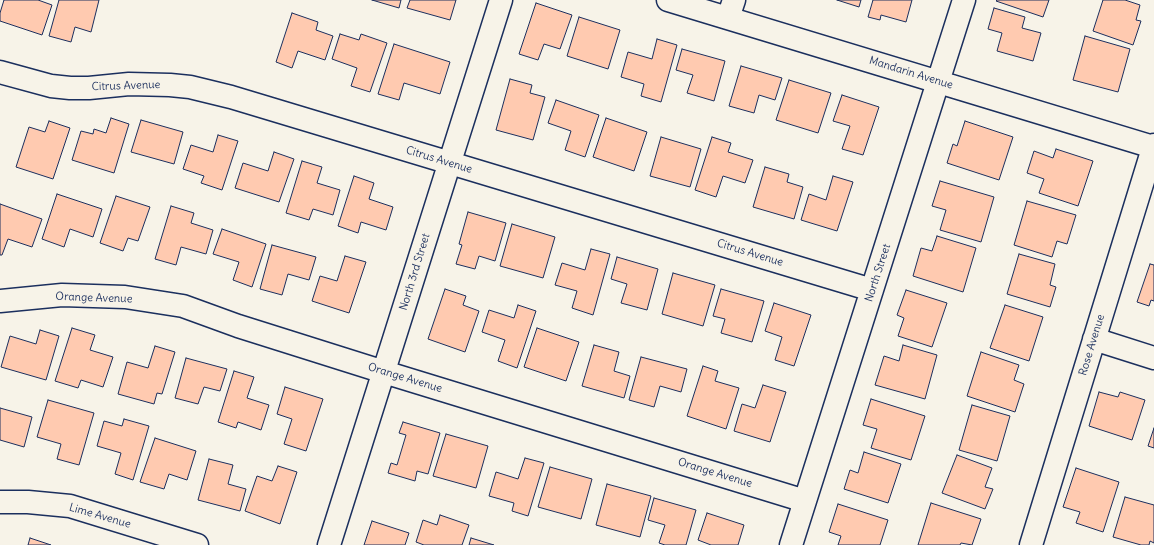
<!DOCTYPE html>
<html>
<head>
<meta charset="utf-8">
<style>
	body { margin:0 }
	canvas { display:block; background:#f7f3e8 }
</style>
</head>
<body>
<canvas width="1154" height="545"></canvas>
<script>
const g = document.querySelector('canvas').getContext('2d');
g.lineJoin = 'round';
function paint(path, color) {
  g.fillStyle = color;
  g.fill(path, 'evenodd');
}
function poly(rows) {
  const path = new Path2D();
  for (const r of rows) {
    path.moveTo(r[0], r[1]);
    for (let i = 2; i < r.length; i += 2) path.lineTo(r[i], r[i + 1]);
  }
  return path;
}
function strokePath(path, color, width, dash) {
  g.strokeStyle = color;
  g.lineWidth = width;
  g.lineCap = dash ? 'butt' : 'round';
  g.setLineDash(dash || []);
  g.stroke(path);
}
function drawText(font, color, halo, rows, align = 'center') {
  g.font = font + ' Delius,sans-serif';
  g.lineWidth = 3;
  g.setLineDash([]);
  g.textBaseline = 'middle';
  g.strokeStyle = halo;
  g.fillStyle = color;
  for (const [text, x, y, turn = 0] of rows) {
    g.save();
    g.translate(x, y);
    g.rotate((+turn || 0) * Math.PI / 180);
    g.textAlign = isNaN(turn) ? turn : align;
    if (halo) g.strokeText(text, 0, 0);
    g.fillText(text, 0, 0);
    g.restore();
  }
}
const building = poly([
	[4,0,38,0,52,5,42,35,0,21,0,13,4,0],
	[59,0,99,0,91,32,75,27,71,42,49,36,59,0],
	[372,0,401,0,399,8,372,0],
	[410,0,456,0,450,20,407,8,410,0],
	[837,0,861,0,859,7,837,0],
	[873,0,912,0,906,22,881,15,880,20,868,17,873,0],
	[997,0,1049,0,1043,17,996,1,997,0],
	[1103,0,1125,0,1140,5,1136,20,1141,21,1133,45,1093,31,1103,0],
	[536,3,572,15,560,49,544,44,538,60,519,54,536,3],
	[994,8,1025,17,1022,28,1041,33,1033,61,997,51,1002,33,988,29,994,8],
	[292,13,318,22,316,30,333,36,325,60,298,51,292,68,276,62,292,13],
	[579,17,620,30,608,69,567,56,579,17],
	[340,34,359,40,361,34,387,43,370,92,351,86,357,68,332,59,340,34],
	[1085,36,1130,49,1118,92,1073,80,1085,36],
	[657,39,677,45,661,102,641,96,644,84,621,77,628,52,652,59,657,39],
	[394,44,450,62,440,94,404,83,399,100,378,94,394,44],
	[682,49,725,61,714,101,687,93,693,75,676,70,682,49],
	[741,66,782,78,775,100,759,95,754,113,729,106,741,66],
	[510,79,532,85,530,93,545,97,533,140,496,130,510,79],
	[789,80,831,93,818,133,776,120,789,80],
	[842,95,879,107,863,155,842,149,850,126,833,121,842,95],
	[556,100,599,115,585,157,565,150,571,131,548,123,556,100],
	[111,118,129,124,114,173,72,160,81,131,93,134,94,129,106,133,111,118],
	[606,118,647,132,634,171,593,157,606,118],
	[141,120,183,132,174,164,131,152,141,120],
	[49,121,70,128,53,179,16,167,29,127,45,132,49,121],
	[965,121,1013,137,999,180,947,163,953,144,957,146,965,121],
	[218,135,238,141,222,190,201,183,204,176,183,169,191,145,213,152,218,135],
	[661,137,701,149,690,187,650,176,661,137],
	[712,137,731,143,728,152,753,160,745,183,723,176,716,197,695,190,712,137],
	[1056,149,1093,161,1078,206,1039,193,1044,179,1027,173,1034,151,1053,158,1056,149],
	[274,152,294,159,279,202,235,188,243,163,268,171,274,152],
	[302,161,322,167,317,183,340,190,333,215,313,209,309,220,286,213,302,161],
	[765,167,789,174,787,182,803,187,794,219,753,207,765,167],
	[354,176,374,183,369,199,393,207,386,230,361,222,358,233,338,226,354,176],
	[833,176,853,182,837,231,801,220,809,194,826,200,833,176],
	[940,181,994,197,981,242,940,230,946,210,932,206,940,181],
	[57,194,102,209,93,237,70,229,64,247,42,239,57,194],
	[116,196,150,207,138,241,128,238,123,251,100,243,116,196],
	[1027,201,1076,215,1067,244,1057,241,1052,257,1014,245,1027,201],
	[0,204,42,219,32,247,8,239,2,255,0,255,0,204],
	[171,206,194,213,191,223,213,230,206,254,181,247,176,265,155,259,171,206],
	[468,212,506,223,495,261,479,256,475,269,456,264,462,245,459,244,468,212],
	[512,224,555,237,543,278,500,266,512,224],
	[222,229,266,244,252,287,233,280,239,262,213,254,222,229],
	[937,236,976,248,963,292,913,276,921,248,932,251,937,236],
	[272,245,316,257,309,280,288,274,282,295,260,289,272,245],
	[591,249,610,254,593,315,572,308,577,291,555,285,562,263,585,270,591,249],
	[1019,254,1055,264,1050,285,1056,287,1050,307,1007,294,1019,254],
	[345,256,366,262,349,313,312,301,320,276,337,281,345,256],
	[617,257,658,269,647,310,621,303,627,284,611,279,617,257],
	[1150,264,1154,265,1154,301,1151,300,1149,306,1137,302,1150,264],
	[673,273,715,285,703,326,662,314,673,273],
	[445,289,466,296,463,305,479,311,465,352,428,339,445,289],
	[721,289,764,301,752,342,721,333,725,319,713,316,721,289],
	[906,290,947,303,932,347,898,336,904,318,897,315,906,290],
	[774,303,811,315,794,366,775,360,782,337,765,331,774,303],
	[518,305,536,311,517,368,498,361,505,340,482,332,489,310,514,318,518,305],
	[1005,305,1043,317,1029,361,990,348,1005,305],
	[72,328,95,335,90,350,113,357,103,387,81,380,78,388,55,381,72,328],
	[537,328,579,342,566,381,524,367,537,328],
	[40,330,59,336,46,380,1,367,10,336,36,344,40,330],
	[594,345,619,352,614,371,630,376,624,398,582,386,594,345],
	[903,345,937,355,925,399,875,385,884,356,899,361,903,345],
	[155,346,175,352,162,394,157,393,154,404,118,394,127,362,148,368,155,346],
	[981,352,1019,365,1014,380,1024,384,1015,412,967,396,981,352],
	[641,357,687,369,681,392,660,386,654,407,629,400,641,357],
	[186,358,227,369,220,391,204,387,198,404,175,398,186,358],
	[703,366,718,371,715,381,739,388,726,429,687,416,703,366],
	[234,371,254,377,247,398,269,405,261,430,238,422,236,428,218,422,234,371],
	[763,385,786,392,770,442,734,431,742,404,755,408,763,385],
	[285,387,323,399,306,451,284,444,292,419,277,414,285,387],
	[1099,392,1118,397,1120,392,1145,400,1132,440,1089,426,1099,392],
	[871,399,925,416,911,460,871,448,877,429,863,425,871,399],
	[48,400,94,413,79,465,57,459,61,444,37,437,48,400],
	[972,405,1010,416,997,461,959,450,972,405],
	[0,408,32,417,24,447,0,440,0,408],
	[124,419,149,426,133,480,115,474,121,453,97,446,104,421,122,426,124,419],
	[403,422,440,433,428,474,417,471,415,481,388,473,391,463,397,465,406,435,399,433,403,422],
	[1154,428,1154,448,1148,446,1154,428],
	[446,434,488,446,476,488,433,476,446,434],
	[155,438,196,451,187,480,169,474,164,489,140,482,155,438],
	[864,452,901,464,888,503,844,489,850,470,858,473,864,452],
	[957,455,992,468,985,487,993,489,985,509,942,493,957,455],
	[525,458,544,463,528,516,512,511,514,503,489,496,496,472,518,479,525,458],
	[209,459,233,465,228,484,246,489,240,511,198,500,209,459],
	[278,466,297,472,280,524,245,511,257,476,272,481,278,466],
	[550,467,592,479,581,519,538,507,550,467],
	[1076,468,1119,482,1103,532,1076,523,1080,512,1063,507,1076,468],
	[607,484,651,496,640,537,596,525,607,484],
	[1125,497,1154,505,1154,543,1150,541,1149,545,1141,545,1113,537,1125,497],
	[654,498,696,510,686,545,665,545,659,543,665,525,648,520,654,498],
	[931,503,981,519,972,545,961,543,960,545,918,545,931,503],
	[838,504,888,520,880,545,838,545,841,536,829,532,838,504],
	[707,513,744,525,738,545,711,545,698,540,707,513],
	[440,515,469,525,462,545,424,545,416,542,423,520,437,525,440,515],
	[372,521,409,533,405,545,364,545,372,521],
	[30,538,51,545,28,545,30,538],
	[471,538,494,545,469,545,471,538]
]);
paint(building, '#ffcab0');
strokePath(building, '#1b2f5e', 1);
const minor = poly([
	[668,0,1153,147],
	[728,18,734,0],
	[0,72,51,86,70,88,89,88,129,84,170,85,190,87,231,97,872,290],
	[0,301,62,295,125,297,183,306,238,326,384,372,805,501],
	[1094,339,1154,358],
	[0,502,28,502,70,506,197,545],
	[329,545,501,0],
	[791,545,964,0],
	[1031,545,1154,145]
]);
strokePath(minor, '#1b2f5e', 25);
strokePath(minor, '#f7f3e8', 22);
drawText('11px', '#1b2f5e', '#f7f3e8', [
	["Mandarin Avenue",911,73,17],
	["Citrus Avenue",126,86,-2],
	["Citrus Avenue",439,160,17],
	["Citrus Avenue",750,253,17],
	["North 3rd Street",415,272,-73],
	["North Street",878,273,-72],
	["Orange Avenue",94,298,2],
	["Rose Avenue",1092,345,-73],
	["Orange Avenue",405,378,17],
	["Orange Avenue",715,473,17],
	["Lime Avenue",100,516,16]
]);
</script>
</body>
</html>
